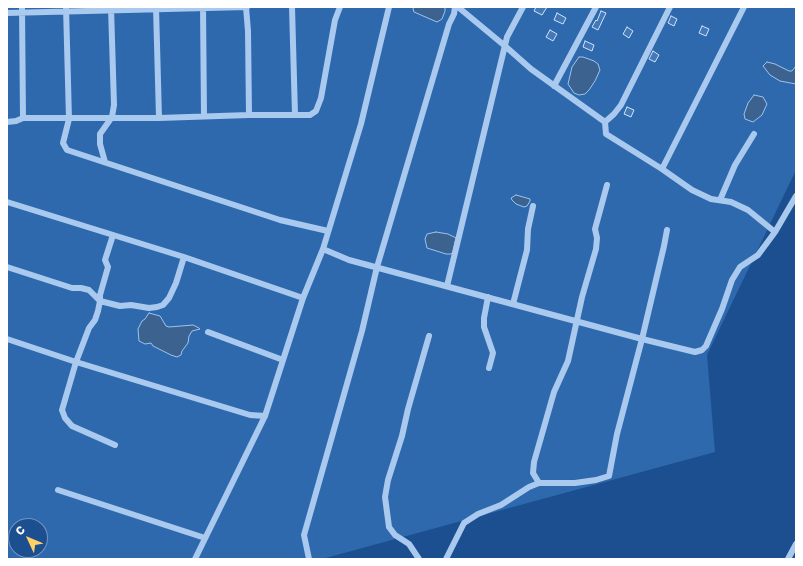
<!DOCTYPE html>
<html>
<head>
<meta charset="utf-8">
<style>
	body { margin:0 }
	#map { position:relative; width:803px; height:566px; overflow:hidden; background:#1b4f8f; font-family:"Golos Text",sans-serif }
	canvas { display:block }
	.frame { position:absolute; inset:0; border:8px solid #fff; pointer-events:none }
	.north { position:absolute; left:8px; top:518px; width:40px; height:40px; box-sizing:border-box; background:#1b4f8f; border:1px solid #7695bc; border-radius:50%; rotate:314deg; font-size:11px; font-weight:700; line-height:16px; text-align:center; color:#fff }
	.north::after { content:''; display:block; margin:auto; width:14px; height:18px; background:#ffd166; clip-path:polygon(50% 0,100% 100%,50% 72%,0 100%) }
</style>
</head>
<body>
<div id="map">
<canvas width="803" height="566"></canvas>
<div class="frame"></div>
<div class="north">С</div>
</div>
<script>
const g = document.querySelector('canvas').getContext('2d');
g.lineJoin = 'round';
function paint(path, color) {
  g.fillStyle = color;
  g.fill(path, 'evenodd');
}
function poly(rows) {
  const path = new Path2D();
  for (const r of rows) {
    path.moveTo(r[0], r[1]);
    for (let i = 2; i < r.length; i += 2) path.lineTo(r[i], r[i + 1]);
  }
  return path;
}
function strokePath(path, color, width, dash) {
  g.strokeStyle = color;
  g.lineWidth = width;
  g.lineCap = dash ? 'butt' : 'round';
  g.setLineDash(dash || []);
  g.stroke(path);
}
paint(poly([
	[7,7,796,7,796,170,707,355,715,452,322,559,7,559],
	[16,526,40,526,40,550,16,550]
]), '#2e69ad');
const water = poly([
	[414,7,443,7,445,8,445,11,442,19,437,22,414,12,413,9,414,7],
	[579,57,583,57,594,61,598,64,600,70,595,81,589,90,585,94,579,95,574,93,568,84,572,67,579,57],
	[767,62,775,64,789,71,792,71,796,66,796,84,780,81,770,75,763,66,767,62],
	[754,95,763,97,767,104,762,115,753,122,745,119,744,114,748,103,754,95],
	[516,195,530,199,530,201,527,206,524,207,516,204,512,200,511,198,516,195],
	[436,232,448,234,456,238,453,252,451,254,446,254,427,248,425,239,427,234,436,232],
	[149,313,160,316,166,326,169,327,193,325,199,328,200,329,192,331,189,336,188,343,182,351,181,355,177,357,171,355,153,346,151,343,145,344,139,341,138,329,142,321,145,319,149,313]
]);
paint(water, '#3c6290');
strokePath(water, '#9cc4f0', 1);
const building = poly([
	[536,7,547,7,542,15,534,11,536,7],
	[601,11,606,13,598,30,592,27,596,20,597,21,601,11],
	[557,13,566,18,563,24,554,20,557,13],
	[671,16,677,19,674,26,668,23,671,16],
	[702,26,709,29,706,36,699,33,702,26],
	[627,27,633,31,629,38,623,34,627,27],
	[550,30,557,34,553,41,546,37,550,30],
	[585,41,594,45,592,51,583,47,585,41],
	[653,51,659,55,655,62,649,59,653,51],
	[627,107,634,110,631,117,624,114,627,107]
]);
paint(building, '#4478b7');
strokePath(building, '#cfe3fa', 1);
strokePath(poly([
	[22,7,23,118],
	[66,7,69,119,63,143,67,150,280,220,328,231],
	[156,7,159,118],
	[203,7,204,116],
	[246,7,248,31,249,115],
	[292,7,295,115],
	[458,7,505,46,531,69,605,122,606,134,662,169,692,190,711,199,731,202,748,210,775,232],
	[7,13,247,7],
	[554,86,596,7],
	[7,122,16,121,23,118,159,118,249,115,310,115,316,111,321,98,335,20,340,7],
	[605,122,614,114,621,105,670,7],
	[105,162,100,144,100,134,112,117,114,105,111,7],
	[662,169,744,7],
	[720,200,735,165,754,134],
	[7,202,184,257,303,298],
	[113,235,105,260,108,267,100,295,100,301,98,311,95,320,89,328,76,362,62,410,65,418,72,426,115,445],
	[323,249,349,260,642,339,695,352,702,350,706,346,722,309,732,280,740,267,758,255,775,232,796,196],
	[7,267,72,288,81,288,89,290,100,301,120,306,131,305,149,308,157,307,163,305,169,298,176,283,184,257],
	[447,286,507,37,523,7],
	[488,297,484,318,484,327,493,353,489,368],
	[513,304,527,250,528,229,533,206],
	[208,332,283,360],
	[7,339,76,362,250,415,265,416],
	[539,483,533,473,534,462,554,392,568,361,582,297,596,249,597,238,595,229,607,185],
	[58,490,205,538],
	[195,559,265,416,303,298,323,249,361,124,389,7],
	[309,559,304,535,362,331,377,267,449,24,454,14,455,7],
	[419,559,409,544,395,535,389,527,385,497,388,480,402,436,408,409,429,336],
	[446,559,464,523,478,514,501,505,529,487,539,483,575,483,596,480,609,476,617,434,642,339,664,246,667,230],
	[788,559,796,544]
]), '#a9c9ee', 6);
</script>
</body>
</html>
